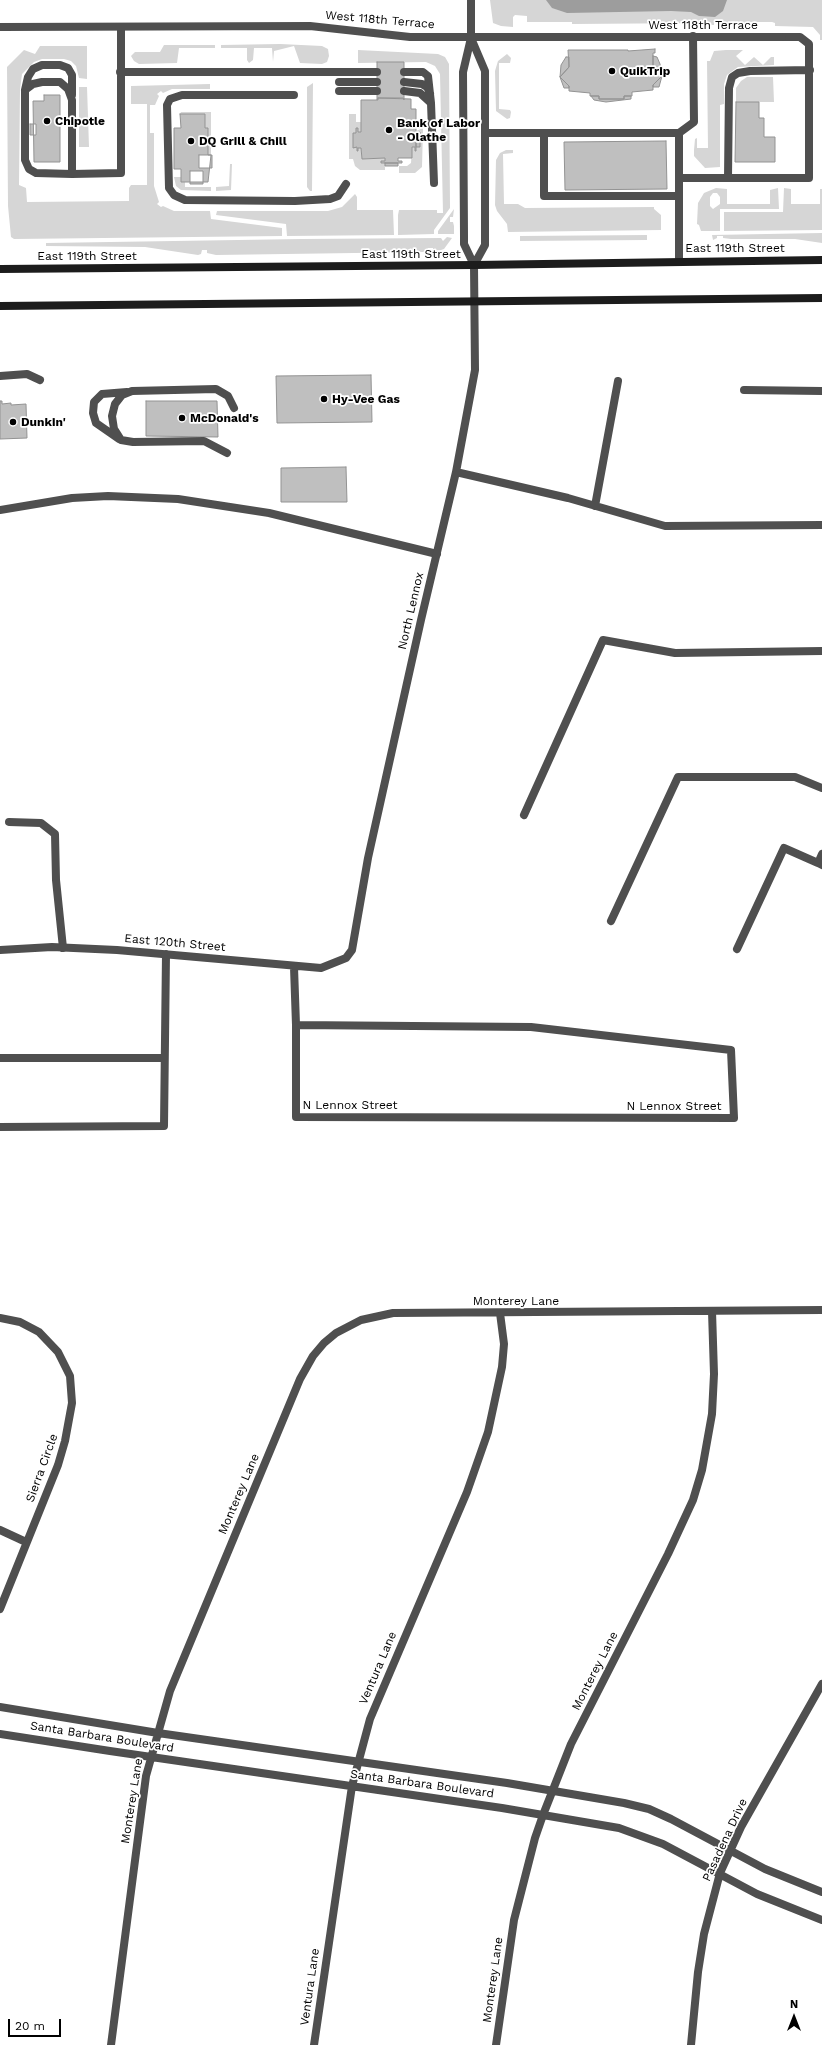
<!DOCTYPE html>
<html>
<head>
<meta charset="utf-8">
<style>
	body { margin:0 }
	#map { position:relative; width:822px; height:2045px; overflow:hidden; background:#fff; font-family:"Work Sans",sans-serif }
	canvas { display:block }
	.north { position:absolute; left:774px; top:1997px; width:40px; height:40px; -webkit-text-stroke:3px #fff; paint-order:stroke; rotate:0deg; font-size:11px; font-weight:700; line-height:16px; text-align:center; color:#000 }
	.north::after { content:''; display:block; margin:auto; width:14px; height:18px; background:#000; clip-path:polygon(50% 0,100% 100%,50% 72%,0 100%) }
	.scale { position:absolute; left:8px; top:2019px; width:53px; height:18px; box-sizing:border-box; border:2px solid #000; border-top:0; padding-left:5px; font-size:12px; line-height:14px; white-space:nowrap; color:#000; -webkit-text-stroke:3px #fff; paint-order:stroke }
</style>
</head>
<body>
<div id="map">
<canvas width="822" height="2045"></canvas>
<div class="north">N</div>
<div class="scale">20 m</div>
</div>
<script>
const g = document.querySelector('canvas').getContext('2d');
g.lineJoin = 'round';
function paint(path, color) {
  g.fillStyle = color;
  g.fill(path, 'evenodd');
}
function poly(rows) {
  const path = new Path2D();
  for (const r of rows) {
    path.moveTo(r[0], r[1]);
    for (let i = 2; i < r.length; i += 2) path.lineTo(r[i], r[i + 1]);
  }
  return path;
}
function strokePath(path, color, width, dash) {
  g.strokeStyle = color;
  g.lineWidth = width;
  g.lineCap = dash ? 'butt' : 'round';
  g.setLineDash(dash || []);
  g.stroke(path);
}
function drawText(font, color, halo, rows, align = 'center') {
  g.font = font + ' "Work Sans",sans-serif';
  g.lineWidth = 3.5;
  g.setLineDash([]);
  g.textBaseline = 'middle';
  g.strokeStyle = halo;
  g.fillStyle = color;
  for (const [text, x, y, turn = 0] of rows) {
    g.save();
    g.translate(x, y);
    g.rotate((+turn || 0) * Math.PI / 180);
    g.textAlign = isNaN(turn) ? turn : align;
    if (halo) g.strokeText(text, 0, 0);
    g.fillText(text, 0, 0);
    g.restore();
  }
}
paint(poly([
	[490,0,822,0,822,40,820,40,820,35,813,27,775,26,775,23,772,22,746,22,745,26,719,24,719,21,714,21,714,25,707,25,707,23,572,24,572,22,527,22,527,16,515,15,513,17,513,27,501,26,493,23],
	[280,44,322,46,328,49,329,56,327,62,322,64,300,63,294,46,274,51,273,62,272,48,254,48,253,60,249,63,247,60,247,48,221,48,221,45],
	[164,45,215,45,215,48,179,48,177,63,139,64,134,61,131,56,135,52,160,52],
	[40,46,87,46,87,79,79,78,76,66,71,61,64,59,42,59,34,62,22,74,20,90,19,185,26,188,27,202,129,201,129,188,131,185,147,185,147,104,131,104,131,86,210,84,210,89,172,89,163,93,161,91,157,94,159,96,155,105,150,105,150,133,154,133,154,186,159,202,157,204,161,207,163,206,174,211,210,211,211,219,282,228,282,236,14,239,11,237,8,206,7,67,24,50,35,54],
	[358,50,438,54,445,57,449,64,450,208,434,230,434,234,398,235,398,215,399,210,437,210,437,213,443,213,440,74,435,66,426,62,358,63],
	[726,50,743,50,736,56,745,65,754,57,763,65,771,57,774,57,774,65,738,67,727,75,724,84,724,104,720,105,720,167,705,168,694,156,694,150,695,139,697,138,697,148,708,148,707,61,710,61,714,51],
	[507,54,511,58,510,63,499,63,499,109,510,110,511,112,510,118,507,119,496,111,495,71,498,61],
	[747,77,773,77,774,102,736,102,736,88,741,81],
	[313,83,312,191,310,191,307,187,307,87],
	[79,87,87,87,89,147,79,147],
	[181,112,211,112,211,155,208,155,208,128,205,128,205,114,180,114],
	[349,114,356,114,356,122,361,122,361,132,358,132,358,129,356,133,353,133,353,147,357,147,357,151,358,148,361,148,362,159,385,158,385,161,381,162,385,163,385,170,360,170,355,166,353,159,349,159],
	[423,128,422,167,415,173,399,173,399,166,407,166,411,163,412,147,415,147,415,151,416,151,416,131],
	[506,150,513,150,513,153,503,154,504,204,518,204,525,208,654,207,654,209,661,215,661,230,508,232,507,224,497,211,495,205,496,160,500,153],
	[230,164,232,164,231,190,216,191,216,187,229,186],
	[174,177,181,177,181,182,185,182,185,187,211,187,211,191,181,190,176,186],
	[716,188,727,189,727,204,770,204,770,190,778,188,779,209,720,209,720,231,701,231,699,225,697,224,698,203,704,193],
	[717,193,720,197,720,204,713,209,710,206,710,197,713,193],
	[784,188,791,189,791,204,820,204,820,189,822,189,822,230,724,231,724,212,783,212],
	[355,194,357,197,357,210,393,210,394,235,287,236,286,224,216,215,217,211,328,211,342,207],
	[454,209,453,217,450,217,450,222,453,222,454,226,454,234,438,234,438,231],
	[822,233,822,243,795,239,731,239,723,238,723,236,717,236,717,238,713,240,712,235],
	[647,235,647,240,520,241,520,236],
	[447,237,452,238,444,249,438,251,433,251,433,248,428,248,428,251,424,252,216,255,207,253,207,250,202,250,201,254,198,255,145,247,46,246,46,243,302,239,441,238,443,241]
]), '#d6d6d6');
paint(poly([
	[546,0,727,0,723,11,715,17,699,16,691,12,671,11,567,13,552,8]
]), '#9d9d9d');
const building = poly([
	[655,49,655,53,653,53,653,67,662,76,653,85,653,90,632,92,632,96,624,96,624,99,599,99,599,96,590,96,590,93,569,91,569,86,560,77,569,67,568,50,628,50,628,51,655,49],
	[653,56,657,57,660,64,662,76,653,67,653,56],
	[566,57,569,57,569,67,560,77,561,65,566,57],
	[377,62,404,62,404,100,403,98,378,98,377,100,377,62],
	[662,76,659,87,653,87,653,85,662,76],
	[560,77,569,86,569,88,564,88,560,77],
	[44,95,60,95,60,162,34,162,33,101,44,101,44,95],
	[591,96,599,96,599,99,624,99,624,96,631,96,631,99,606,102,594,100,591,96],
	[378,98,411,99,411,109,416,109,416,151,415,151,415,147,412,147,412,158,398,158,398,161,402,161,402,163,381,163,381,161,385,161,385,158,362,159,361,148,358,148,358,151,357,151,357,147,353,148,353,133,356,133,356,128,358,128,358,132,361,132,361,100,378,100,378,98],
	[736,102,759,102,759,118,764,118,764,137,775,137,775,162,735,162,736,102],
	[180,114,205,114,205,128,208,128,208,155,211,155,208,182,181,182,181,169,174,169,174,128,181,128,180,114],
	[30,124,36,124,36,135,30,135,30,124],
	[416,132,420,132,420,147,416,147,416,132],
	[666,141,667,189,565,190,564,142,666,141],
	[199,155,212,155,212,168,199,168,199,155],
	[385,163,398,163,398,166,385,166,385,163],
	[190,171,203,171,203,184,190,184,190,171],
	[371,375,372,422,277,423,276,376,371,375],
	[0,401,2,401,2,404,11,403,11,405,26,404,27,438,0,439,0,401],
	[146,401,217,401,218,437,146,436,146,401],
	[346,467,347,502,281,502,281,468,346,467]
]);
paint(building, '#bfbfbf');
strokePath(building, '#939393', 1);
strokePath(poly([
	[120,72,377,72],
	[404,72,423,72,428,76,431,103],
	[339,82,377,82],
	[404,82,422,84,427,87,430,93],
	[25,90,28,77,33,69,42,65,60,65,68,68,72,75,72,95],
	[339,91,377,91],
	[404,91,420,93,431,103,434,183],
	[294,95,182,95,170,99,167,105,169,188,174,195,185,200,295,201,330,199,338,196,346,184],
	[485,133,679,133,694,122,693,36],
	[544,133,544,196,679,196],
	[679,133,679,261],
	[72,174,72,100,68,89,60,82,42,82,33,84,25,90,25,160,29,169,36,173,72,174,121,173,121,28],
	[680,178,809,178,809,44,800,37,782,37],
	[728,178,729,88,732,77,738,73,750,71,810,70],
	[0,376,27,374,40,380],
	[119,439,96,423,93,413,94,402,102,394,127,392],
	[227,453,204,441,133,442,121,440,114,429,112,416,115,404,122,395,132,391,216,389,228,396,234,408],
	[0,510,72,498,108,496,178,499,269,513,437,554],
	[9,822,41,823,55,834,56,880,63,948]
]), '#4f4f4f', 8);
strokePath(poly([
	[0,27,310,26,410,37,782,37],
	[471,38,485,71,485,245,474,265],
	[744,390,822,391],
	[456,472,568,498,665,526,822,525],
	[595,506,618,381],
	[524,815,603,640,675,653,822,651],
	[822,854,818,863,822,865],
	[611,921,678,777,795,777,822,788],
	[737,949,784,848,818,863],
	[0,950,52,947,117,950,321,968,346,958,352,950,368,858,421,620,456,472,475,370,474,265,464,244,464,236,463,72,471,38,471,0],
	[294,967,296,1025,531,1027,731,1050,734,1118,296,1117,296,1025],
	[0,1058,163,1058],
	[0,1127,164,1126,166,954],
	[0,1318,20,1322,39,1332,58,1352,70,1376,72,1403,65,1441,58,1465,0,1609],
	[0,1530,26,1542],
	[0,1707,158,1733,507,1783,624,1803,649,1809,671,1819,765,1869,822,1892],
	[0,1734,110,1751,502,1808,619,1828,663,1844,757,1894,822,1920],
	[111,2045,146,1776,170,1691,300,1379,313,1356,324,1343,336,1333,361,1320,393,1313,822,1310],
	[314,2045,352,1786,370,1719,467,1492,488,1432,502,1367,504,1344,500,1313],
	[496,2045,514,1920,535,1838,543,1815,571,1744,668,1554,693,1500,702,1470,712,1414,714,1374,712,1311],
	[691,2045,698,1972,704,1934,720,1873,741,1827,822,1684]
]), '#4f4f4f', 8);
strokePath(poly([
	[0,269,474,265,822,260],
	[0,306,822,298]
]), '#1c1c1c', 8);
for (const [x, y, r, color] of [
	[612,71,4,"#000"],
	[47,121,4,"#000"],
	[389,130,4,"#000"],
	[191,141,4,"#000"],
	[324,399,4,"#000"],
	[182,418,4,"#000"],
	[13,422,4,"#000"]
]) {
  const dot = new Path2D();
  dot.arc(x, y, r, 0, 2 * Math.PI);
  g.fillStyle = color;
  g.fill(dot);
  strokePath(dot, '#fff', 1.5);
}
drawText('12px', '#000', '#fff', [
	["West 118th Terrace",380,20,5],
	["West 118th Terrace",703,25],
	["East 119th Street",735,248],
	["East 119th Street",411,254],
	["East 119th Street",87,256],
	["North Lennox",411,611,-77],
	["East 120th Street",175,943,5],
	["N Lennox Street",350,1105],
	["N Lennox Street",674,1106],
	["Monterey Lane",516,1301],
	["Sierra Circle",42,1468,-70],
	["Monterey Lane",239,1494,-67],
	["Ventura Lane",378,1668,-67],
	["Monterey Lane",595,1671,-63],
	["Santa Barbara Boulevard",102,1737,9],
	["Santa Barbara Boulevard",422,1784,8],
	["Monterey Lane",132,1801,-81],
	["Pasadena Drive",725,1840,-65],
	["Monterey Lane",493,1980,-82],
	["Ventura Lane",310,1987,-82]
]);
drawText('bold 12px', '#000', '#fff', [
	["QuikTrip",620,71],
	["Chipotle",55,121],
	["Bank of Labor",397,123],
	["- Olathe",397,137],
	["DQ Grill & Chill",199,141],
	["Hy-Vee Gas",332,399],
	["McDonald's",190,418],
	["Dunkin'",21,422]
], 'left');
</script>
</body>
</html>
